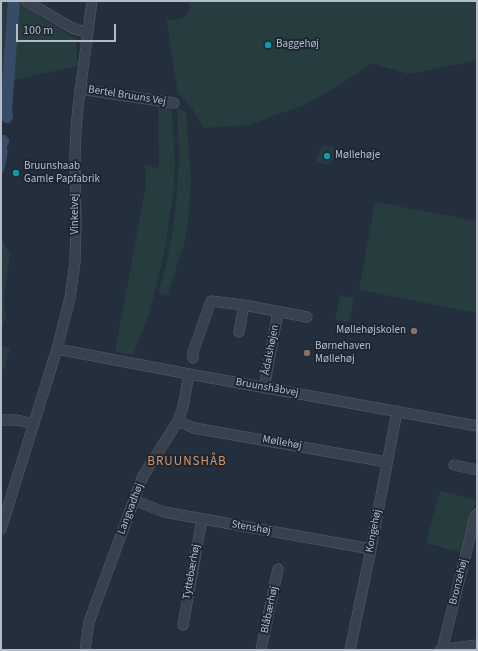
<!DOCTYPE html>
<html>
<head>
<meta charset="utf-8">
<style>
	body { margin:0 }
	#map { position:relative; width:478px; height:651px; overflow:hidden; background:#242f3e; font-family:"Source Sans 3",sans-serif }
	canvas { display:block }
	.frame { position:absolute; inset:0; border:2px solid #b4bcc9; pointer-events:none }
	.scale { position:absolute; left:16px; top:24px; width:100px; height:18px; box-sizing:border-box; border:2px solid #b4bcc9; border-top:0; padding-left:5px; font-size:12px; line-height:14px; white-space:nowrap; color:#b4bcc9; -webkit-text-stroke:3px #1d2633; paint-order:stroke }
</style>
</head>
<body>
<div id="map">
<canvas width="478" height="651"></canvas>
<div class="frame"></div>
<div class="scale">100 m</div>
</div>
<script>
const g = document.querySelector('canvas').getContext('2d');
g.lineJoin = 'round';
function paint(path, color) {
  g.fillStyle = color;
  g.fill(path, 'evenodd');
}
function poly(rows) {
  const path = new Path2D();
  for (const r of rows) {
    path.moveTo(r[0], r[1]);
    for (let i = 2; i < r.length; i += 2) path.lineTo(r[i], r[i + 1]);
  }
  return path;
}
function strokePath(path, color, width, dash) {
  g.strokeStyle = color;
  g.lineWidth = width;
  g.lineCap = dash ? 'butt' : 'round';
  g.setLineDash(dash || []);
  g.stroke(path);
}
function drawText(font, color, halo, rows, align = 'center') {
  g.font = font + ' "Source Sans 3",sans-serif';
  g.lineWidth = 4;
  g.setLineDash([]);
  g.textBaseline = 'middle';
  g.strokeStyle = halo;
  g.fillStyle = color;
  for (const [text, x, y, turn = 0] of rows) {
    g.save();
    g.translate(x, y);
    g.rotate((+turn || 0) * Math.PI / 180);
    g.textAlign = isNaN(turn) ? turn : align;
    if (halo) g.strokeText(text, 0, 0);
    g.fillText(text, 0, 0);
    g.restore();
  }
}
paint(poly([
	[1,1,14,1,76,39,77,66,1,83],
	[188,1,477,1,477,60,469,62,409,74,370,63,364,69,307,104,248,125,204,128,191,107,178,93,166,18,173,20,181,19,187,14,190,7],
	[158,105,165,106,170,109,172,113,175,166,173,195,166,244,155,291,146,322,133,355,115,352,146,185,145,165,159,168],
	[177,107,186,113,191,179,189,211,185,241,167,296,161,295,159,291,168,256,172,234,176,203,179,159],
	[322,145,339,148,332,162,326,165,316,161],
	[375,202,477,221,477,313,359,290],
	[1,237,10,254,4,299,6,316,1,329],
	[340,295,354,298,349,322,335,320],
	[1,346,10,348,4,370,1,369],
	[440,491,476,500,469,519,460,552,426,543]
]), '#263c3f');
paint(poly([
	[1,144,5,145,8,151,5,167,1,176]
]), '#394c67');
strokePath(poly([
	[1,111,6,112]
]), '#394c67', 2);
strokePath(poly([
	[7,117,6,112,14,1],
	[1,145,3,141]
]), '#394c67', 12);
const minor = poly([
	[26,1,72,28,88,33],
	[80,89,174,103],
	[239,332,244,305],
	[57,349,189,374,477,426],
	[193,358,193,352,211,301,244,305,307,317],
	[264,388,278,312],
	[1,420,17,420,34,424],
	[178,421,194,428,387,462],
	[454,465,477,470],
	[134,500,164,512,371,549],
	[1,529,57,349,70,298,75,262,76,225,75,156,76,130,78,107,92,1],
	[183,625,202,519],
	[85,650,89,622,134,500,143,476,178,421,183,407,189,374],
	[261,650,278,569],
	[350,650,371,549,397,411],
	[440,650,477,645],
	[442,650,475,517,477,514]
]);
strokePath(minor, '#565f6c', 11);
strokePath(minor, '#38414e', 10);
for (const [x, y, r, color] of [
	[268,45,4,"#0f9aa8"],
	[327,156,4,"#0f9aa8"],
	[16,173,4,"#0f9aa8"],
	[414,331,4,"#8d6e63"],
	[307,353,4,"#8d6e63"]
]) {
  const dot = new Path2D();
  dot.arc(x, y, r, 0, 2 * Math.PI);
  g.fillStyle = color;
  g.fill(dot);
  strokePath(dot, '#1d2633', 1.5);
}
drawText('11px', '#b4bcc9', '#1d2633', [
	["Baggehøj",276,45],
	["Møllehøje",335,156],
	["Bruunshaab",24,167],
	["Gamle Papfabrik",24,180],
	["Møllehøjskolen",406,331,"right"],
	["Børnehaven",315,347],
	["Møllehøj",315,360]
], 'left');
drawText('11px', '#b4bcc9', '#1d2633', [
	["Bertel Bruuns Vej",127,96,9],
	["Vinkelvej",76,214,-90],
	["Ådalshøjen",271,350,-79],
	["Bruunshåbvej",267,388,10],
	["Møllehøj",282,443,10],
	["Langvadhøj",131,509,-69],
	["Stenshøj",251,528,10],
	["Kongehøj",374,531,-79],
	["Tyttebærhøj",192,572,-80],
	["Bronzehøj",459,582,-76],
	["Blåbærhøj",270,610,-78]
]);
g.letterSpacing = '1px';
drawText('13px', '#d59563', '#1d2633', [
	["BRUUNSHÅB",187,462]
]);
g.letterSpacing = '0px';
</script>
</body>
</html>
